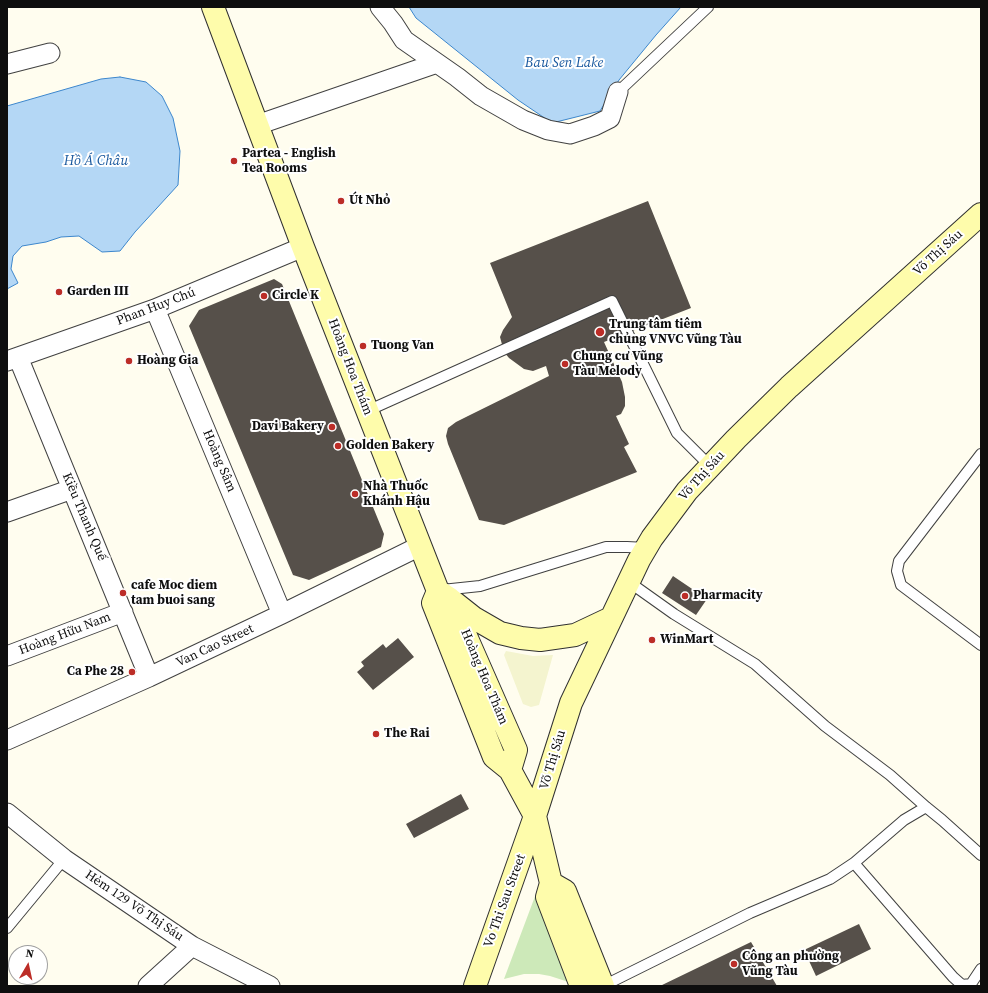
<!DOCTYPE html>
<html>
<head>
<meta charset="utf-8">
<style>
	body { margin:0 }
	#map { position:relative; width:988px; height:993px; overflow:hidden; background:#fffdef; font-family:"Source Serif 4",serif }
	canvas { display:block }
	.frame { position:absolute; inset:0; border:8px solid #0e0e0e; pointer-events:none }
	.north { position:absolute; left:8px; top:945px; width:40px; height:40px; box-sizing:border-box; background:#fff; border:1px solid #9f9f9f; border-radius:50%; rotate:9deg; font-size:11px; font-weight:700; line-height:16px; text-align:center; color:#0e0e0e }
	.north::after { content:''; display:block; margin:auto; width:14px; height:18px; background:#bc2d27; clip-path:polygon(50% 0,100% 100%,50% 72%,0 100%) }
</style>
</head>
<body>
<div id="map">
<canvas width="988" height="993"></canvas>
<div class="frame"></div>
<div class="north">N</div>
</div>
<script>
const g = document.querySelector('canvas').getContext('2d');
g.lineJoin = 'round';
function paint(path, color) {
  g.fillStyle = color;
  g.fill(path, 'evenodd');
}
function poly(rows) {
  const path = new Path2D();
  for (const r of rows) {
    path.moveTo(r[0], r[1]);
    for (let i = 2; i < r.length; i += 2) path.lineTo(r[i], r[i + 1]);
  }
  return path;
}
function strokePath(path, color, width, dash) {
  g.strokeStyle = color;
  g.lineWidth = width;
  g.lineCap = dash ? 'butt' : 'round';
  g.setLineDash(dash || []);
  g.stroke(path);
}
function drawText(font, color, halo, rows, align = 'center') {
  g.font = font + ' "Source Serif 4",serif';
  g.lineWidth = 4;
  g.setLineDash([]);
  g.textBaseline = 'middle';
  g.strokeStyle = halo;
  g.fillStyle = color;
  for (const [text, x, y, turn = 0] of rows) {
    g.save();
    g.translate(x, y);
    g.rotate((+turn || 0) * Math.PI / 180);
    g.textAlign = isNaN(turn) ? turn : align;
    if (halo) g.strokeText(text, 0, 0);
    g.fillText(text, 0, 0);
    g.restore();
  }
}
paint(poly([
	[506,651,533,656,553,655,539,705,531,707,523,704,504,655]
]), '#f4f4cf');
paint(poly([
	[540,883,581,986,550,976,539,974,524,974,504,979]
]), '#cde9b9');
const water = poly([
	[409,7,681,7,656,35,619,80,600,111,552,123,518,100,416,18,409,7],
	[120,77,146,82,162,96,173,118,180,151,178,185,135,232,120,251,102,252,79,236,61,237,46,242,22,246,13,256,11,269,18,283,7,289,7,106,101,79,120,77]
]);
paint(water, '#b4d7f5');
strokePath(water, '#3c86cc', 1);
paint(poly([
	[648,201,691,308,604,342,622,382,625,397,625,406,621,414,616,416,629,444,624,447,637,472,504,525,479,520,448,444,446,436,448,428,456,422,468,416,549,376,546,366,533,371,524,369,509,358,504,352,500,337,503,330,512,317,490,263],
	[274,279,282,284,384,534,381,547,309,580,293,575,189,326,199,310],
	[673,576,707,599,696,615,662,593],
	[398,638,414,657,373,690,357,672,364,666,361,662,383,644,386,648],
	[461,794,469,809,414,838,406,824],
	[859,924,871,949,816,976,804,950],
	[751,942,777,986,660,986]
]), '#56504a');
const lane = poly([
	[618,92,708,7],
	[367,411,612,301,677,433,710,466],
	[981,454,899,561,897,571,901,585,981,645],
	[629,582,674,614,755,664,825,726,890,775,926,807,942,820,981,855],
	[442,590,480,586,606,547,627,547,646,548],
	[854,863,953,977,962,985,971,984,981,969],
	[7,928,64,859],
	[603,986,750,913,830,879,854,863,904,820,926,807]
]);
const street = poly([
	[380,7,393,23,404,40,457,77,481,96,523,120,548,130,570,134,594,126,610,118,618,92],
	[7,64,50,53],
	[257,125,437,63],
	[155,309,282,614],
	[18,357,149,677],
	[7,361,155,309,303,247],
	[7,512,72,489],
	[7,656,123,612],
	[7,740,149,677,282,614,420,546],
	[7,813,64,859,192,946,270,986],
	[148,986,192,946]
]);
const secondary = poly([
	[213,7,303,247,438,591,450,599,474,618,500,633,521,638,540,640,575,635,611,618],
	[438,591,433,603,494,757,510,770,535,816,551,883,547,897,581,986],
	[451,602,516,750,510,770],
	[551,883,565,891,603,986],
	[475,986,535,816,571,703,639,560,652,538,687,491,736,439,789,387,981,214]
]);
strokePath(lane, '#414141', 12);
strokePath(street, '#414141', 21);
strokePath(secondary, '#303030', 24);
strokePath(lane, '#fff', 10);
strokePath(street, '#fff', 19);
strokePath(secondary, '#fefcab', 22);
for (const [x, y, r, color] of [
	[234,161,4,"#bc2d27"],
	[341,201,4,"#bc2d27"],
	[59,292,4,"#bc2d27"],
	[264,296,4,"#bc2d27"],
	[600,332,5,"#bc2d27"],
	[363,346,4,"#bc2d27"],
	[129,361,4,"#bc2d27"],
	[565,364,4,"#bc2d27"],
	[332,427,4,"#bc2d27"],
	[338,446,4,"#bc2d27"],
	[355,494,4,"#bc2d27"],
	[123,593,4,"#bc2d27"],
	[685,596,4,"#bc2d27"],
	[652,640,4,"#bc2d27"],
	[132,672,4,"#bc2d27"],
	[376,734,4,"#bc2d27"],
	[734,964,4,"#bc2d27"]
]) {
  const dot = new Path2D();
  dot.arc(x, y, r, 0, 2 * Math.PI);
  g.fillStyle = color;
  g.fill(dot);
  strokePath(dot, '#fff', 1.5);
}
drawText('bold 13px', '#0e0e0e', '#fff', [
	["Partea - English",242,154],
	["Tea Rooms",242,169],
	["Út Nhỏ",349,201],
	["Garden III",67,292],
	["Circle K",272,296],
	["Trung tâm tiêm",609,325],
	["chủng VNVC Vũng Tàu",609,340],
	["Tuong Van",371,346],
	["Chung cư Vũng",573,357],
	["Tàu Melody",573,372],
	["Hoàng Gia",137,361],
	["Davi Bakery",324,427,"right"],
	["Golden Bakery",346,446],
	["Nhà Thuốc",363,487],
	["Khánh Hậu",363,502],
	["cafe Moc diem",131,586],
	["tam buoi sang",131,601],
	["Pharmacity",693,596],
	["WinMart",660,640],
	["Ca Phe 28",124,672,"right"],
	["The Rai",384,734],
	["Công an phường",742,957],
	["Vũng Tàu",742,972]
], 'left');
drawText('13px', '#0e0e0e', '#fff', [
	["Võ Thị Sáu",938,253,-42],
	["Phan Huy Chú",156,307,-21],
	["Hoàng Hoa Thám",350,367,69],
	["Hoàng Sâm",219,461,67],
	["Võ Thị Sáu",702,476,-48],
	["Kiều Thanh Quế",84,517,67],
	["Hoàng Hữu Nam",65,634,-21],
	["Van Cao Street",215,646,-25],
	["Hoàng Hoa Thám",484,677,67],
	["Võ Thị Sáu",553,760,-73],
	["Vo Thi Sau Street",505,901,-70],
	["Hẻm 129 Võ Thị Sáu",134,906,34]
]);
drawText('italic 14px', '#18589e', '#fff', [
	["Bau Sen Lake",564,63],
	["Hồ Á Châu",96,161]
]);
</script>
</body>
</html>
